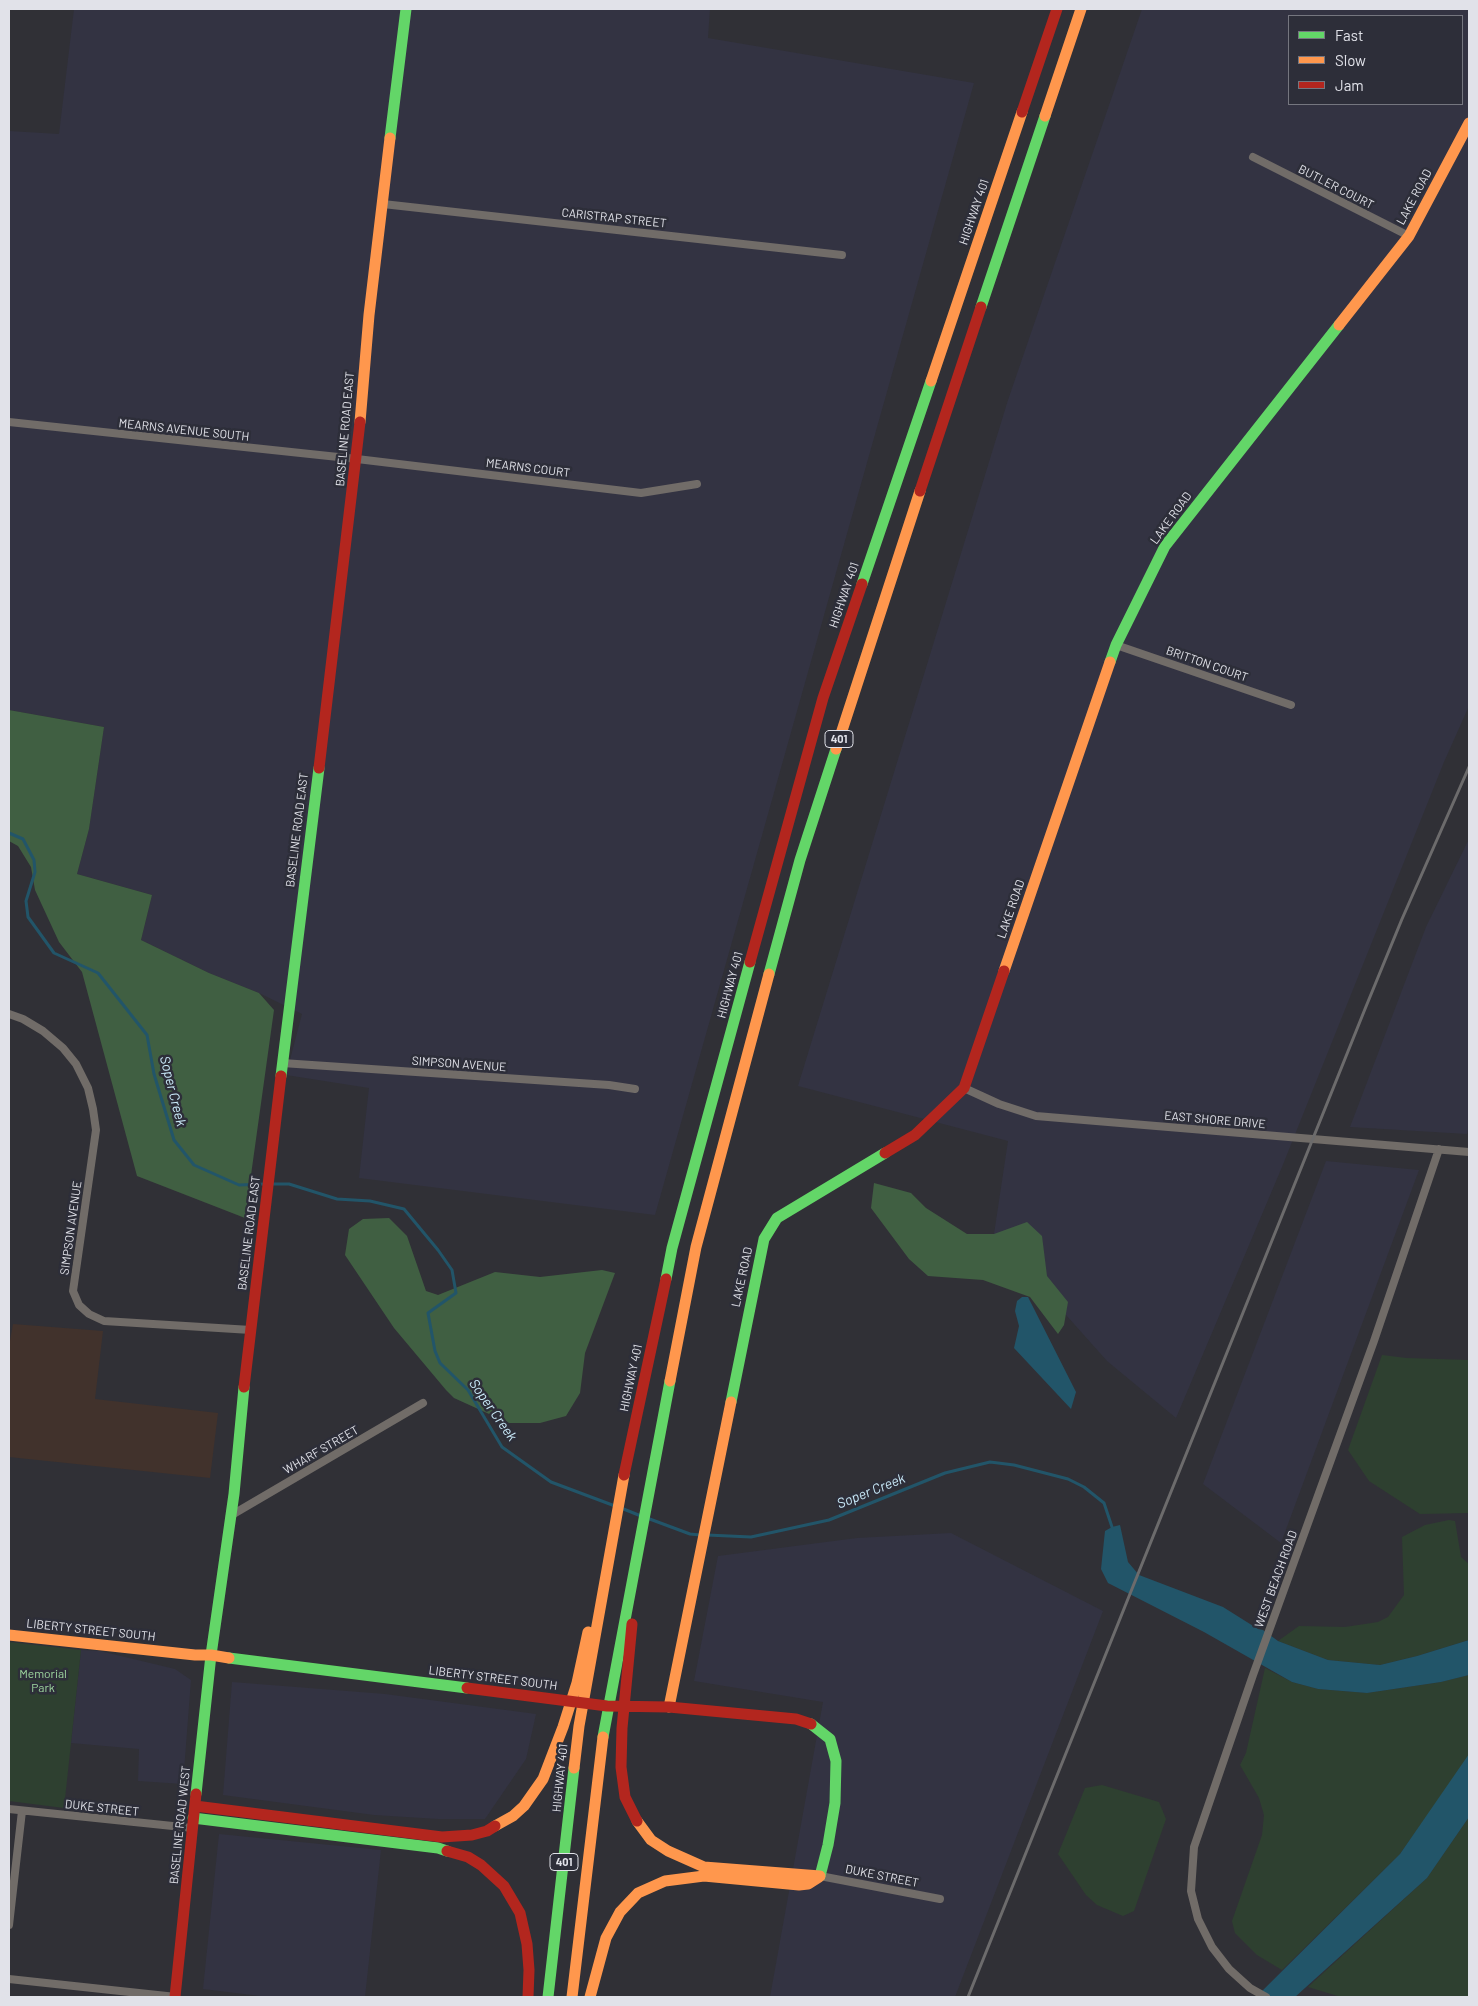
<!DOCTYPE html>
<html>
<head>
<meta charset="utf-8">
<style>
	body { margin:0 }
	#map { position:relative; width:1478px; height:2006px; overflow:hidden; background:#303036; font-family:Barlow,sans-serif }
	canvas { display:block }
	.frame { position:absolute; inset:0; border:10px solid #e1e2e9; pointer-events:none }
	.legend { position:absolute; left:1288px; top:15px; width:175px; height:90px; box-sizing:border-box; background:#2d2e39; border:1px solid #75767f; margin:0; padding:6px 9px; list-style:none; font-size:15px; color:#e1e2e9 }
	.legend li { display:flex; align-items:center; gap:10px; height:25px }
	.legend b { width:25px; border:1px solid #75767f }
</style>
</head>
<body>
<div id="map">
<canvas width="1478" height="2006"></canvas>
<div class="frame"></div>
<ul class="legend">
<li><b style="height:6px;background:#63d668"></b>Fast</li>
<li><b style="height:6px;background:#ff974d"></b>Slow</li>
<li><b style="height:6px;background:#b3261e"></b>Jam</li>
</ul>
</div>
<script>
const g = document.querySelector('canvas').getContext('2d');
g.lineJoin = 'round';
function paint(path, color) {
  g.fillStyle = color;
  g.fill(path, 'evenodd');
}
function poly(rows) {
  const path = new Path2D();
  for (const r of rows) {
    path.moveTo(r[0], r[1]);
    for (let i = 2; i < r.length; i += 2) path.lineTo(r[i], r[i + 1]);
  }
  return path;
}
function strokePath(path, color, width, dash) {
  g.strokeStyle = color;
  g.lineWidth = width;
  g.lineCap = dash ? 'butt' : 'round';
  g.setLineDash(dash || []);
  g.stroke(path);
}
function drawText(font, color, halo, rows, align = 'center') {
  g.font = font + ' Barlow,sans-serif';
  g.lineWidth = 5;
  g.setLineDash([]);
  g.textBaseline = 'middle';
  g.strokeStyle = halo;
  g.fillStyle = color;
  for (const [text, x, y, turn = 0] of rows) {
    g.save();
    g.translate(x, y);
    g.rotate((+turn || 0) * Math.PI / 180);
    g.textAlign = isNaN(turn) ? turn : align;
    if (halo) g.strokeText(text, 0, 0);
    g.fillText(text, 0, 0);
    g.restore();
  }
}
paint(poly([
	[74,9,710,9,708,38,974,83,655,1215,359,1178,369,1088,286,1075,302,1014,259,993,209,973,141,940,152,895,77,874,89,829,104,727,9,710,9,131,59,134],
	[1142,9,1469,9,1469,706,1444,762,1282,1167,1176,1418,1107,1361,994,1234,1008,1141,798,1086,1008,400],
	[1289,16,1462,16,1462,104,1289,104],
	[1469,839,1469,1125,1467,1134,1350,1127,1426,927],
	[1326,1161,1419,1170,1281,1543,1203,1484],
	[951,1533,1103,1611,955,1997,770,1997,823,1702,694,1681,718,1556,857,1538],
	[81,1650,100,1651,175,1669,191,1680,183,1784,138,1781,139,1749,71,1743],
	[232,1682,385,1694,536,1714,526,1759,485,1819,438,1819,374,1815,223,1795],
	[219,1834,381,1850,365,1997,268,1997,203,1989]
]), '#333342');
paint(poly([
	[13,1324,103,1331,95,1399,218,1413,210,1478,9,1457,9,1346]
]), '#41322c');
paint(poly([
	[1382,1355,1406,1358,1469,1360,1469,1513,1420,1514,1369,1481,1348,1450],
	[1449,1520,1455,1521,1461,1557,1469,1564,1469,1640,1417,1656,1380,1665,1328,1660,1278,1641,1299,1626,1345,1627,1378,1622,1388,1617,1404,1595,1402,1537,1425,1525],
	[9,1642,81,1650,64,1808,9,1801],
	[1265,1668,1292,1682,1318,1689,1367,1693,1441,1682,1469,1675,1469,1754,1468,1758,1400,1854,1282,1970,1257,1955,1235,1933,1232,1921,1262,1835,1264,1815,1259,1798,1240,1765,1246,1753],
	[1102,1785,1159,1802,1166,1819,1134,1911,1123,1916,1097,1905,1086,1895,1058,1854,1085,1788],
	[1469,1817,1469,1997,1341,1997,1308,1987,1427,1878]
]), '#2e4030');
paint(poly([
	[9,710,104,727,89,829,77,874,152,895,141,940,209,973,259,993,274,1010,245,1218,137,1176,82,972,59,942,35,890,31,867,18,846,9,841],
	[874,1183,911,1193,926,1208,967,1234,994,1234,1027,1222,1042,1236,1047,1276,1068,1302,1064,1325,1058,1334,1030,1297,983,1280,928,1276,909,1259,871,1208],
	[389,1218,407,1236,426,1291,438,1295,495,1272,540,1277,602,1270,615,1273,585,1353,580,1393,566,1416,540,1423,509,1423,454,1398,446,1390,394,1328,345,1255,349,1229,363,1219]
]), '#405f42');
paint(poly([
	[1022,1297,1028,1297,1076,1392,1071,1409,1014,1348,1019,1326,1015,1311,1017,1301],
	[1120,1525,1128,1562,1139,1575,1223,1607,1258,1629,1263,1630,1278,1641,1328,1660,1380,1665,1417,1656,1469,1640,1469,1675,1441,1682,1367,1693,1318,1689,1292,1682,1204,1632,1108,1583,1101,1569,1105,1531,1112,1527],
	[1469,1754,1469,1817,1427,1878,1295,1997,1256,1997,1400,1854]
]), '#225569');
strokePath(poly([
	[9,833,23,839,34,860,35,872,26,901,28,917,54,953,98,973,147,1035,154,1074,174,1140,194,1165,239,1185,264,1184],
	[270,1184,289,1184,337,1199,370,1201,404,1209,438,1250,452,1270,456,1293,428,1313,435,1351,440,1363,468,1390,502,1447,551,1482,615,1506],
	[621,1508,641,1516],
	[647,1518,690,1534,700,1535],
	[707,1535,751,1537,829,1520,945,1473,990,1462,1014,1465,1068,1479,1084,1487,1104,1503,1112,1527]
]), '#225569', 3);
strokePath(poly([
	[1253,157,1409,236],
	[383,204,842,255],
	[9,422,357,459,641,493,697,484],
	[1116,645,1291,705],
	[9,1014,23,1019,43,1031,63,1048,76,1064,88,1088,93,1109,96,1130,73,1291,79,1305,89,1314,104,1321,251,1330],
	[282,1063,609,1085,635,1089],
	[964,1088,999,1104,1036,1116,1469,1152],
	[230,1516,423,1403],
	[9,1809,192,1828],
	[820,1876,940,1899],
	[9,1925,22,1811],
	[9,1979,176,1997],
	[1266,1997,1250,1988,1229,1969,1212,1947,1198,1919,1191,1891,1194,1847,1253,1675,1374,1341,1439,1149]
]), '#716c68', 8);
strokePath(poly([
	[390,138,406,9],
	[981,307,1045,116],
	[862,584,931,381],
	[1110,662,1116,645,1165,546,1339,325],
	[769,974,800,860,836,749],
	[281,1076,319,768],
	[666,1279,672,1248,750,962],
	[731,1402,764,1239,777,1218,885,1153],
	[229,1658,467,1688],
	[811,1724,830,1739,836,1761,835,1803,828,1845,820,1876],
	[603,1737,670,1381],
	[196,1794,211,1655,234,1494,244,1387],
	[193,1818,438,1848,447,1851],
	[548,1997,574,1768]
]), '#63d668', 11);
strokePath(poly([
	[1045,116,1081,9],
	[1339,325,1409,236,1469,123],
	[931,381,1022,112],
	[360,422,369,315,390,138],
	[836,749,920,491],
	[1004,971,1110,662],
	[670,1381,696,1247,769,974],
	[9,1635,195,1655,211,1655,229,1658],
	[669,1707,731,1402],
	[574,1768,579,1726,624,1475],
	[637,1821,651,1840,668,1851,704,1867,820,1876],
	[495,1826,513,1816,524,1806,543,1779,563,1727,577,1683,588,1632],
	[572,1997,603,1737],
	[590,1997,606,1938,620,1912,638,1893,665,1881,704,1876,799,1885,808,1884,819,1877]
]), '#ff974d', 11);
strokePath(poly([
	[1022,112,1057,9],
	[920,491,981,307],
	[319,768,360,422],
	[750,962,823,698,862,584],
	[885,1153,915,1135,964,1088,1004,971],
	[244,1387,281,1076],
	[624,1475,666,1279],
	[632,1624,622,1728,621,1767,625,1797,637,1821],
	[467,1688,607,1706,669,1707,796,1719,811,1724],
	[195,1806,442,1837,472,1835,487,1831,495,1826],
	[447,1851,468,1857,481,1865,504,1886,520,1913,527,1944,529,1970,528,1997],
	[175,1997,196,1794]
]), '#b3261e', 11);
strokePath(poly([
	[968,1997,1365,1009,1402,919,1469,767]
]), '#6c6b6c', 3);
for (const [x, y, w] of [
	[839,739,28],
	[564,1862,28]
]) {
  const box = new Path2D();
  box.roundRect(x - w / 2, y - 8.5, w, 17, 4);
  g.fillStyle = '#2d2e39';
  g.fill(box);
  strokePath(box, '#e1e2e9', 1);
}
drawText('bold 11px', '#e1e2e9', null, [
	["401",839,739],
	["401",564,1862]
]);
drawText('12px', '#e1e2e9', '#2d2e39', [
	["BUTLER COURT",1336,187,27],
	["LAKE ROAD",1414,197,-62],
	["HIGHWAY 401",974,212,-71],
	["CARISTRAP STREET",614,218,6],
	["BASELINE ROAD EAST",345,429,-85],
	["MEARNS AVENUE SOUTH",184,430,6],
	["MEARNS COURT",528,468,7],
	["LAKE ROAD",1171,518,-54],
	["HIGHWAY 401",844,595,-71],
	["BRITTON COURT",1207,664,19],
	["BASELINE ROAD EAST",297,830,-83],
	["LAKE ROAD",1011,909,-71],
	["HIGHWAY 401",730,985,-75],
	["SIMPSON AVENUE",459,1064,4],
	["EAST SHORE DRIVE",1215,1120,5],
	["SIMPSON AVENUE",71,1228,-82],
	["BASELINE ROAD EAST",249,1233,-83],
	["LAKE ROAD",742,1277,-78],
	["HIGHWAY 401",631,1378,-78],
	["WHARF STREET",321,1450,-30],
	["WEST BEACH ROAD",1276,1579,-70],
	["LIBERTY STREET SOUTH",91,1630,6],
	["LIBERTY STREET SOUTH",493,1678,7],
	["HIGHWAY 401",560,1778,-84],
	["DUKE STREET",102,1808,6],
	["BASELINE ROAD WEST",180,1825,-84],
	["DUKE STREET",882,1876,11]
]);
drawText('12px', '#9fd8a0', '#2d2e39', [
	["Memorial",43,1674],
	["Park",43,1688]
]);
drawText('italic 14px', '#c9e9f8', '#2d2e39', [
	["Soper Creek",173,1091,76],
	["Soper Creek",493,1410,55],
	["Soper Creek",871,1491,-22]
]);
</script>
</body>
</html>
